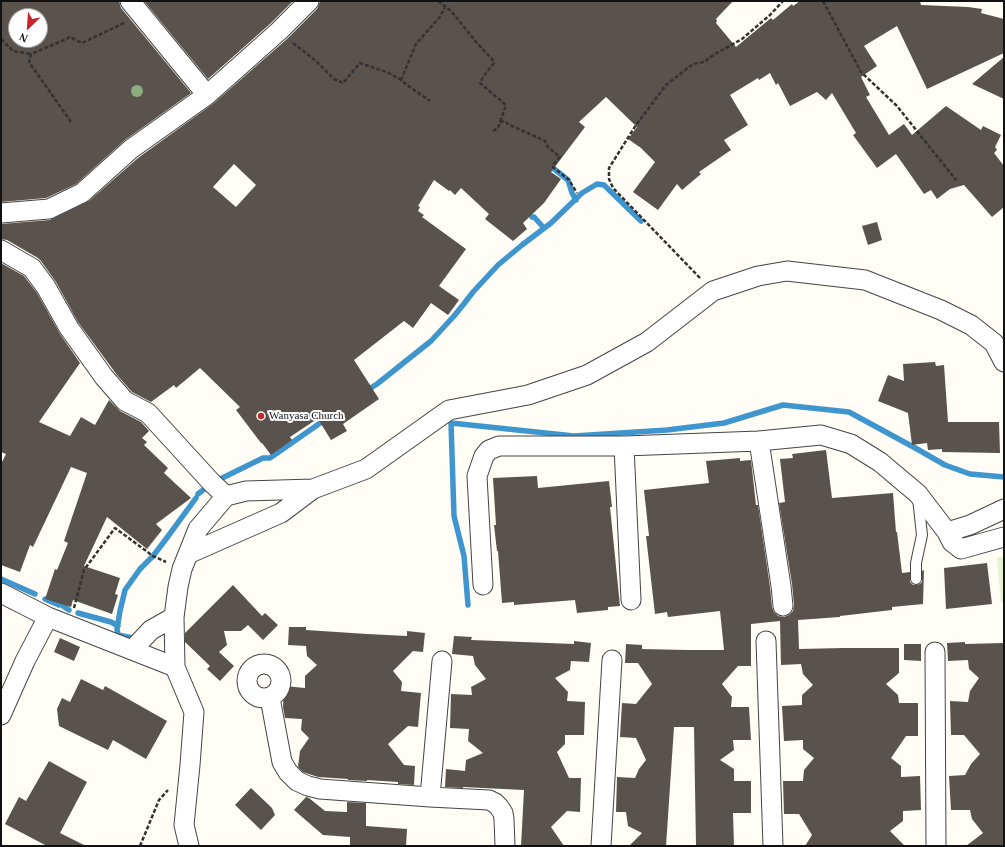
<!DOCTYPE html>
<html>
<head>
<meta charset="utf-8">
<style>
	body { margin:0 }
	#map { position:relative; width:1005px; height:847px; overflow:hidden; background:#fffdf5; font-family:Georgia,serif }
	canvas { display:block }
	.frame { position:absolute; inset:0; border:2px solid #111; pointer-events:none }
	.north { position:absolute; left:8px; top:8px; width:40px; height:40px; box-sizing:border-box; background:#fff; border:1px solid #a0a0a0; border-radius:50%; rotate:205deg; font-size:11px; font-weight:700; line-height:16px; text-align:center; color:#111 }
	.north::after { content:''; display:block; margin:auto; width:14px; height:18px; background:#c4262e; clip-path:polygon(50% 0,100% 100%,50% 72%,0 100%) }
</style>
</head>
<body>
<div id="map">
<canvas width="1005" height="847"></canvas>
<div class="frame"></div>
<div class="north">N</div>
</div>
<script>
const g = document.querySelector('canvas').getContext('2d');
g.lineJoin = 'round';
function paint(path, color) {
  g.fillStyle = color;
  g.fill(path, 'evenodd');
}
function poly(rows) {
  const path = new Path2D();
  for (const r of rows) {
    if (r.length === 3) {
      path.moveTo(r[0] + r[2], r[1]);
      path.arc(r[0], r[1], r[2], 0, 2 * Math.PI);
      continue;
    }
    path.moveTo(r[0], r[1]);
    for (let i = 2; i < r.length; i += 2) path.lineTo(r[i], r[i + 1]);
  }
  return path;
}
function strokePath(path, color, width, dash) {
  g.strokeStyle = color;
  g.lineWidth = width;
  g.lineCap = dash ? 'butt' : 'round';
  g.setLineDash(dash || []);
  g.stroke(path);
}
function drawText(font, color, halo, rows, align = 'center') {
  g.font = font + ' Georgia,serif';
  g.lineWidth = 4;
  g.setLineDash([]);
  g.textBaseline = 'middle';
  g.strokeStyle = halo;
  g.fillStyle = color;
  for (const [text, x, y, turn = 0] of rows) {
    g.save();
    g.translate(x, y);
    g.rotate((+turn || 0) * Math.PI / 180);
    g.textAlign = isNaN(turn) ? turn : align;
    if (halo) g.strokeText(text, 0, 0);
    g.fillText(text, 0, 0);
    g.restore();
  }
}
paint(poly([
	[997,557,1004,557,1004,603,1001,603]
]), '#e6f2cf');
strokePath(poly([
	[548,166,553,168,568,180,572,193,576,200],
	[532,217,534,217,544,228],
	[366,391,377,384,431,341,454,316,463,305,473,292,498,265,522,245,551,223,582,193,597,184,604,185,641,221],
	[198,494,212,483,263,458,270,458,326,419],
	[1,579,35,594],
	[45,599,59,605],
	[468,605,464,556,454,516,451,423,574,436,667,430,724,423,783,405,849,412,917,449,945,465,970,474,1004,477],
	[63,606,69,610],
	[78,613,111,622,118,626],
	[133,638,118,635,117,629,120,611,125,590,140,569,153,556,166,539,196,498]
]), '#3f96cf', 5.5);
paint(poly([
	[1,1,119,1,121,8,191,93,125,140,76,184,46,198,1,202],
	[16,16,40,16,40,40,16,40],
	[144,1,293,1,271,23,208,79],
	[320,1,733,1,716,19,717,21,716,23,736,47,771,18,773,20,792,4,793,6,800,1,920,1,921,5,968,7,982,9,981,13,1004,19,1004,53,927,89,897,26,864,46,877,66,861,77,870,95,866,97,889,135,904,124,912,135,946,106,981,130,983,126,1001,135,995,147,997,150,994,153,1004,166,1004,207,992,217,964,185,950,189,937,199,931,190,924,194,896,154,877,168,853,135,856,133,832,93,826,100,817,92,790,106,778,83,776,85,770,73,759,80,758,78,730,95,748,125,724,140,731,150,699,172,701,174,682,190,677,184,658,210,633,192,655,162,641,148,628,139,637,127,606,97,579,122,585,127,551,172,561,179,544,203,523,223,527,229,513,241,485,219,489,214,461,188,455,195,450,190,449,191,434,180,418,206,420,207,418,211,424,215,422,217,466,249,439,286,459,300,448,315,431,303,413,328,404,321,354,360,379,399,343,424,347,431,331,440,318,419,317,419,290,437,292,440,271,455,262,443,261,443,236,410,240,407,200,368,176,388,174,385,151,402,132,392,117,375,78,322,56,282,41,261,38,258,7,240,1,239,1,224,50,220,89,201,138,158,214,103,287,39,317,9,319,4],
	[234,164,256,185,236,207,213,187],
	[1004,57,1004,99,972,84],
	[877,222,882,240,868,245,862,226],
	[1,263,24,276,37,293,60,334,80,363,39,422,70,436,81,417,95,425,109,400,120,411,141,422,149,431,142,438,147,442,144,445,168,468,164,473,191,498,156,524,162,530,147,549,107,517,84,566,120,578,115,594,118,595,112,614,73,600,71,607,45,599,55,569,57,570,68,543,64,541,87,473,71,467,33,547,30,545,20,572,1,565,1,464,6,454,1,452],
	[935,362,936,366,944,365,948,422,999,422,1000,453,942,452,942,449,928,450,927,443,912,445,908,413,878,401,888,375,904,381,903,364],
	[826,450,832,498,893,493,896,532,897,532,902,573,910,572,910,582,913,585,916,585,920,584,922,582,922,571,924,570,923,604,892,607,892,610,840,616,840,617,798,620,799,649,843,648,899,648,899,673,886,684,898,695,899,703,918,703,918,736,906,736,891,758,901,766,901,777,920,776,921,810,903,811,903,821,890,831,905,846,805,846,812,835,799,814,784,814,783,781,803,781,804,770,814,758,803,749,803,740,784,741,782,706,802,705,802,695,813,685,803,674,801,664,781,665,780,621,751,624,751,666,738,666,722,684,732,697,731,707,749,707,751,740,733,740,734,750,720,760,734,769,734,781,751,781,751,813,733,813,734,846,696,846,694,727,674,727,666,846,629,846,642,833,628,826,626,812,616,812,617,777,635,778,639,769,646,760,636,738,620,737,622,703,636,704,652,684,638,663,625,663,626,644,642,645,642,649,687,650,724,650,720,611,668,617,667,612,655,614,646,536,649,536,644,490,709,483,706,461,740,458,740,461,751,460,756,505,758,505,770,587,772,607,774,612,778,616,784,617,789,615,793,611,794,605,792,584,779,503,785,502,780,459,793,458,792,454],
	[537,476,538,488,609,481,612,507,610,507,620,606,608,607,608,610,577,613,575,600,514,605,514,602,502,603,498,551,497,551,494,525,496,525,493,478],
	[987,563,992,604,946,609,944,568],
	[233,585,262,616,265,613,278,625,263,640,248,625,241,631,224,631,227,645,219,652,234,666,220,681,207,669,210,666,185,642,185,633],
	[289,627,306,627,306,630,367,634,407,636,407,631,425,633,423,652,413,651,393,671,402,682,401,691,421,693,418,727,408,726,388,744,404,765,415,766,414,785,398,784,398,782,367,780,367,781,348,780,348,779,318,777,303,772,298,767,300,751,309,738,301,730,302,719,285,718,283,707,284,686,305,688,305,676,317,665,307,656,306,646,288,645],
	[454,636,472,637,471,640,574,644,574,641,591,643,589,662,571,661,570,670,555,678,568,692,567,701,585,702,584,735,565,735,565,744,557,752,569,778,581,778,580,812,567,811,551,827,564,846,521,846,524,790,463,787,463,788,445,787,446,769,465,771,466,760,483,753,468,741,469,729,450,728,451,694,472,695,471,687,486,679,475,665,473,656,452,654],
	[60,638,80,647,74,661,54,652],
	[965,642,965,644,1004,643,1004,846,966,846,983,833,972,819,970,810,951,810,949,776,965,775,971,764,980,754,964,735,951,735,950,701,968,702,970,691,979,678,969,669,968,660,948,661,947,643],
	[904,644,921,644,921,661,904,660],
	[81,679,103,690,105,686,167,721,146,759,113,740,108,750,59,726,57,709,62,698,70,702],
	[49,761,87,782,60,833,86,846,47,846,5,824,19,797,26,801],
	[251,788,272,808,275,815,261,830,235,805],
	[306,797,309,798,325,811,347,812,347,802,366,803,366,826,407,829,406,846,350,846,350,837,323,835,294,810]
]), '#5a524d');
const service = poly([
	[916,579,916,563,922,535,918,498]
]);
const minor = poly([
	[130,1,207,95],
	[1,213,49,209,82,193,131,149,207,95,279,31,309,1],
	[1,250,32,268,46,287,69,328,104,377,125,401,148,413,212,483,226,496],
	[759,441,781,586,783,606],
	[624,446,631,600],
	[947,532,970,525,1004,509],
	[188,554,281,513,313,489],
	[483,585,477,476,484,456,489,450,499,446,624,446,759,441,821,435,851,444,880,462,918,494,947,532,952,542,961,549,1004,537],
	[1,593,48,617,175,667],
	[766,641,773,846],
	[132,650,151,630,174,617],
	[935,652,936,846],
	[264,681,17],
	[270,698,282,762,288,772,297,781,308,786,320,789,430,797,489,800,495,803,499,807,503,813,504,819,505,846],
	[1,715,25,661,48,617],
	[430,797,442,661],
	[189,846,184,825,190,765,194,712,175,667,174,617,178,587,182,569,198,529,226,496,246,491,313,489,366,469,449,410,528,395,587,375,647,342,713,291,758,276,787,271,865,280,941,310,971,325,994,343,1004,362],
	[601,846,612,660]
]);
strokePath(service, '#444', 12);
strokePath(minor, '#444', 21);
strokePath(poly([
	[438,1,451,11,477,43,492,59,494,63,483,77,480,83,506,105,500,122],
	[823,1,861,72,897,106,956,180],
	[1,39,13,51,31,54],
	[293,43,315,60,334,79,343,83,360,63,389,73,401,80,407,85,430,101],
	[401,80,416,44,439,18,445,8],
	[71,122,29,62,31,54,62,41,70,37,82,43,124,23],
	[493,131,498,128,500,122,504,121,510,125,545,141,548,147,560,157,553,165,553,167,569,180,577,193],
	[700,278,613,188,609,179,609,168,636,125,666,85,693,64,704,62,715,54,742,39,770,15,783,1],
	[74,608,84,570,115,528,153,556,166,562],
	[140,846,159,800,168,790]
]), '#333', 2.5, [4, 2]);
strokePath(service, '#fff', 10);
strokePath(minor, '#fff', 19);
g.fillStyle = '#8dad7f';
for (const [x, y] of [
	[137,91]
]) {
  g.beginPath();
  g.arc(x, y, 6, 0, 2 * Math.PI);
  g.fill();
}
for (const [x, y, r, color] of [
	[261,416,4,"#c4262e"]
]) {
  const dot = new Path2D();
  dot.arc(x, y, r, 0, 2 * Math.PI);
  g.fillStyle = color;
  g.fill(dot);
  strokePath(dot, '#fff', 1.5);
}
drawText('11px', '#111', '#fff', [
	["Wanyasa Church",269,416]
], 'left');
</script>
</body>
</html>
